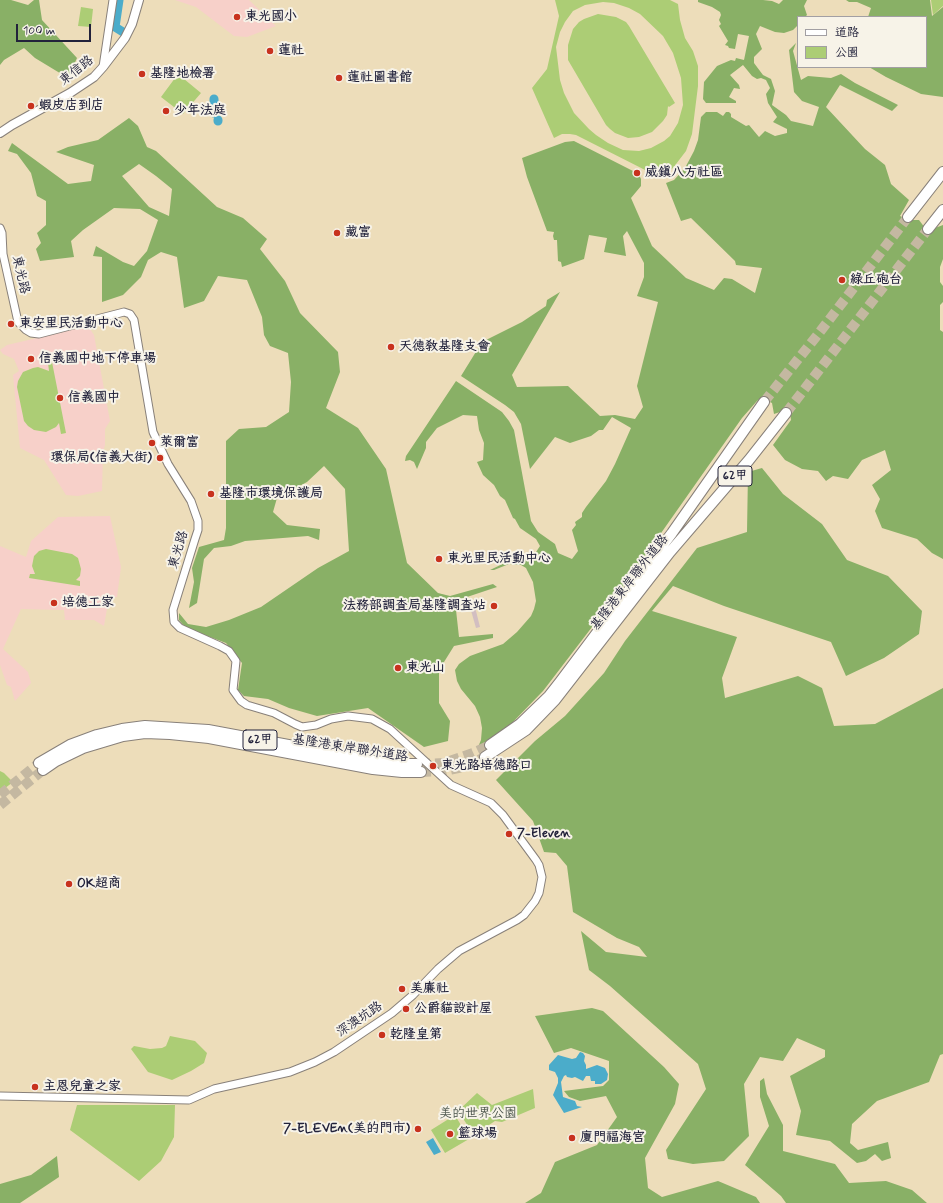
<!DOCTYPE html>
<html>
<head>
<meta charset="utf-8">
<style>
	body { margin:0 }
	#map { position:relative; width:943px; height:1203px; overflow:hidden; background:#edddba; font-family:Mynerve,"LXGW WenKai TC",sans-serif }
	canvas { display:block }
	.legend { position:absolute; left:797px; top:16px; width:130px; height:52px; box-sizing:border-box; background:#f7f3e8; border:1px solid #a29fa3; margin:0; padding:5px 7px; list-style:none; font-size:12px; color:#22223b }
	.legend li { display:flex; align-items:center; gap:8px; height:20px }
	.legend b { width:20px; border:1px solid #a29fa3 }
	.scale { position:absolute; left:16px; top:24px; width:75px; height:18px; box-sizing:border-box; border:2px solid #22223b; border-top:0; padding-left:5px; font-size:12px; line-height:14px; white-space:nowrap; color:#22223b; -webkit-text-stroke:3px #f7f3e8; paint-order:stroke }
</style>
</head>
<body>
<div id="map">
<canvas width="943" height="1203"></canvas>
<ul class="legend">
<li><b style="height:5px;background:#fff"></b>道路</li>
<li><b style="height:11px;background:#accd75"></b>公園</li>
</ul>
<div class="scale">100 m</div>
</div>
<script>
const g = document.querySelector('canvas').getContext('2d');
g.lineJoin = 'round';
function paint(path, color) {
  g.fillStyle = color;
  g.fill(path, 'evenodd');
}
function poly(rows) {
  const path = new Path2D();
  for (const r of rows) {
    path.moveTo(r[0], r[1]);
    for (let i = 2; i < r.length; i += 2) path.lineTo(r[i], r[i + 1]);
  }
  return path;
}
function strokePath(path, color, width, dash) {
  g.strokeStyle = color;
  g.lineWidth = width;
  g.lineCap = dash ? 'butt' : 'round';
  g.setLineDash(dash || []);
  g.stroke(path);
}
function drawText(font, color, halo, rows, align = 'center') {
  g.font = font + ' Mynerve,"LXGW WenKai TC",sans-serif';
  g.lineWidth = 4;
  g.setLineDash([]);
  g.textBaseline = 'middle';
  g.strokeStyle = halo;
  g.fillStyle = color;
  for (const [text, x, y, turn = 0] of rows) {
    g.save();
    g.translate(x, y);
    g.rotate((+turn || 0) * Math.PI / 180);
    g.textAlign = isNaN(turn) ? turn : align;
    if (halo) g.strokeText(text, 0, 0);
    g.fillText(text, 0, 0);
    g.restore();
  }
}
paint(poly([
	[175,0,249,0,276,26,247,37,234,36,196,7],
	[88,326,94,335,110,421,105,429,105,445,103,451,102,491,78,496,66,495,44,460,20,448,13,375,19,371,14,359,3,354,0,350,7,345],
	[110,516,121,567,117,597,109,597,104,626,94,620,65,620,64,610,21,609,3,649,28,672,31,683,15,701,11,687,7,685,0,665,0,546,26,557,31,541,58,517]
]), '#f7d0c9');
paint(poly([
	[473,599,480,627,476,628,468,600]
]), '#d2bec1');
paint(poly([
	[555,0,670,0,678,4,680,20,685,38,693,51,698,66,698,86,692,134,686,151,673,168,666,173,662,175,653,174,576,135,570,134,562,134,554,138,532,88,547,69,559,16],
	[603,2,614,3,629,8,640,14,663,36,673,53,681,78,683,105,678,123,670,136,664,141,651,148,639,151,623,150,608,143,596,135,589,129,574,113,564,93,560,80,556,47,560,32,565,22,573,11,585,5],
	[931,0,943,0,943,6,933,15],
	[81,7,93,9,91,27,78,26],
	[598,14,616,17,626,22,629,26,675,103,669,107,668,106,667,115,663,121,652,132,639,137,628,138,615,133,610,129,606,125,568,60,568,45,573,29,579,22,584,19],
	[178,74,201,93,183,114,161,97],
	[52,362,66,433,61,434,59,423,56,427,46,432,34,430,28,426,24,421,17,387,18,381,23,372,33,368,38,367,49,371,48,363],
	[46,549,72,554,78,558,81,569,80,576,76,580,80,581,80,586,29,578,30,574,35,574,32,566,34,556,39,551],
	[0,771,4,773,13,782,0,792],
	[170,1036,195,1041,207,1053,204,1063,191,1071,172,1080,148,1072,131,1049,134,1046,150,1049,162,1048,166,1046],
	[533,1089,535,1108,502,1122,495,1121,474,1135,458,1111,477,1093,492,1105],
	[77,1105,175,1105,174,1137,161,1161,139,1181,70,1130],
	[455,1115,469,1139,445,1153,431,1130]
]), '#accd75');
paint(poly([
	[0,0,11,0,28,5,34,0,39,0,42,20,77,58,68,78,35,58,24,48,4,60,0,65],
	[698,0,763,0,772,1,779,4,783,0,807,0,804,6,807,15,805,17,798,17,798,25,793,30,784,33,775,32,760,26,756,34,762,49,754,57,754,63,763,75,771,79,775,91,772,105,786,115,791,121,813,126,819,107,802,101,794,92,789,50,796,43,793,51,801,80,808,76,831,78,841,74,855,83,898,105,892,111,840,85,826,107,865,149,885,165,891,184,909,200,900,216,909,220,919,220,925,228,935,228,943,225,943,259,940,267,940,282,943,286,943,302,940,305,940,330,943,332,943,559,932,553,917,539,882,528,875,511,880,499,872,485,891,470,885,450,862,460,848,479,833,476,826,481,818,471,802,469,785,460,773,445,791,420,790,413,783,411,774,414,772,403,761,398,757,401,742,418,628,580,543,691,512,723,478,747,481,740,482,728,480,717,475,706,461,689,457,681,455,670,459,664,470,656,503,644,517,632,531,616,534,609,536,601,533,582,526,568,521,565,509,564,494,570,490,570,513,559,536,552,540,546,536,539,520,528,515,519,513,518,505,500,500,496,494,485,483,475,477,462,483,460,484,443,479,430,477,416,463,415,437,428,426,442,426,448,417,469,414,462,410,460,405,461,406,456,456,381,502,412,509,421,514,430,531,521,538,532,555,544,558,553,572,559,578,551,572,530,576,525,575,522,582,517,582,513,586,507,606,481,615,464,631,428,612,417,603,430,599,430,591,436,570,443,555,437,530,469,521,424,514,412,505,405,461,376,482,342,522,322,546,306,547,300,560,292,512,375,517,387,568,386,600,416,615,415,635,419,643,407,637,386,658,302,637,296,644,277,644,263,627,231,623,236,626,256,604,252,607,238,589,235,584,259,562,267,561,262,558,261,557,240,554,240,553,236,554,232,547,231,527,177,522,158,565,142,574,141,633,171,639,175,641,179,641,186,631,198,652,246,686,278,714,290,724,278,732,279,755,293,762,268,736,265,735,261,691,218,681,221,666,183,674,180,685,168,694,151,698,140,701,117,706,112,717,112,723,116,726,112,729,112,731,114,731,117,746,126,749,125,759,137,765,131,775,136,787,133,787,129,773,122,777,117,768,103,766,94,770,88,766,80,761,78,757,79,752,76,743,65,730,75,739,85,740,89,734,88,729,97,736,101,736,103,706,103,703,99,704,82,717,66,731,60,735,61,736,58,744,60,749,36,738,34,735,49,729,48,728,46,725,45,728,41,719,26,721,24,719,20,721,15,720,12,712,7,698,2],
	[846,0,930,0,932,16,943,7,943,97,921,94,886,77,869,67,926,67,926,17,868,17,871,8,857,2,849,2],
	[129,118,138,126,147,147,156,151,217,207,243,218,267,239,260,249,285,281,300,313,338,352,340,372,326,408,358,428,386,469,407,563,438,593,450,596,493,584,497,587,455,601,459,637,493,634,493,638,454,646,439,670,439,703,450,721,448,741,424,747,368,708,317,716,289,708,268,699,244,696,238,690,242,663,226,643,186,628,179,620,179,613,188,624,206,627,229,620,261,607,318,568,349,551,345,489,324,466,307,482,277,498,273,512,287,525,320,529,319,540,308,536,245,541,231,546,214,548,204,559,197,603,189,608,194,582,192,568,199,547,224,540,226,528,226,441,239,429,266,427,289,412,291,382,288,353,270,346,264,335,262,317,247,280,218,276,204,301,184,308,177,257,161,252,148,260,141,277,123,295,102,302,102,257,93,256,96,246,123,262,134,266,147,251,158,220,140,209,114,208,83,230,71,241,74,257,40,261,36,249,41,243,37,233,46,225,46,201,37,196,31,173,17,154,8,151,12,143,68,184,91,181,94,165,56,152,68,147,98,140],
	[139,164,156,176,172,189,169,216,149,207,122,176],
	[762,468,783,494,822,524,847,560,888,576,922,611,919,634,884,658,846,676,831,642,724,606,673,586,652,611,737,637,722,678,725,698,798,676,822,688,834,726,875,724,943,688,943,1054,940,1055,929,1082,877,1101,852,1124,850,1143,858,1150,888,1142,891,1158,882,1161,875,1154,866,1161,857,1163,830,1141,796,1135,801,1111,790,1076,825,1057,825,1050,797,1038,783,1061,760,1057,744,1084,749,1136,724,1161,693,1164,668,1159,666,1150,706,1089,698,1064,610,986,589,970,581,931,606,952,647,957,639,947,617,938,573,912,567,866,556,853,544,852,533,821,496,780,535,741,565,716,604,673,625,641,697,548,747,532,748,472],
	[592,1008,603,1011,664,1067,679,1084,675,1104,645,1158,648,1188,662,1197,718,1181,756,1197,760,1203,525,1203,541,1193,555,1162,597,1145,617,1117,606,1096,580,1101,569,1097,564,1091,603,1086,609,1080,609,1061,571,1048,554,1053,535,1016],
	[764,1078,767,1094,783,1125,783,1151,835,1164,849,1183,886,1181,912,1190,927,1203,786,1203,781,1196,745,1165,769,1126,760,1097,760,1081],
	[57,1156,59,1177,20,1203,0,1203,0,1184,31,1175]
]), '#89b066');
paint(poly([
	[580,1052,583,1053,585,1056,584,1061,586,1065,586,1069,597,1065,605,1068,608,1074,607,1080,601,1084,595,1084,595,1081,591,1081,590,1076,586,1076,583,1081,575,1077,572,1078,567,1077,566,1075,564,1076,561,1082,563,1097,575,1101,577,1106,582,1107,564,1113,553,1095,558,1083,558,1078,555,1072,549,1070,549,1065,558,1055,572,1059,576,1058],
	[433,1138,441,1152,434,1155,426,1142]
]), '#4bacca');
strokePath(poly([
	[119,0,115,27,123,32],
	[214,99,214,113],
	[218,120,218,121]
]), '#4bacca', 9);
strokePath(poly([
	[764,402,819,333,908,217],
	[786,413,928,229],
	[420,764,444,763,473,753,490,745],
	[421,772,445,771,463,767,485,757],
	[0,795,39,763],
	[0,805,43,770]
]), '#c4b8a1', 10, [10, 5]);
const tertiary = poly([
	[103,67,113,0],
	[0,228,2,233,3,254,18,322,26,330,31,333,39,334,124,312,130,314,134,320,153,432,168,464,191,501,198,521,198,530,195,539,173,610,174,622,180,628,220,646,229,651,236,661,233,690,241,701,247,705,274,713,295,724,302,727,316,725,331,719,348,716,372,719,390,729,451,785,491,803,503,815,536,860,539,865,542,877,539,893,535,901,524,915,517,920,459,951,438,969,413,995,392,1013,334,1052,315,1062,290,1072,214,1089,189,1100,0,1096]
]);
const secondary = poly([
	[0,133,12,125,70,93,94,77,103,67,125,38,132,24,139,0]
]);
const trunk = poly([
	[908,217,943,172],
	[928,229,943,210],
	[490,745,520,724,549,696,560,682,672,533,764,402],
	[485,757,526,730,555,700,670,552,749,460,786,413],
	[39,763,70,745,97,735,122,729,145,726,208,730,374,761,400,764,417,764],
	[43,770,56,761,83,748,123,736,145,733,170,734,209,738,373,769,402,772,421,772]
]);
strokePath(tertiary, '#88807a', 9);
strokePath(secondary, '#88807a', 10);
strokePath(trunk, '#88807a', 12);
strokePath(tertiary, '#fff', 7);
strokePath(secondary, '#fff', 8);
strokePath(trunk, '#fff', 10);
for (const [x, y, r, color] of [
	[237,17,4,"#c8321e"],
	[270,51,4,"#c8321e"],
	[142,74,4,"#c8321e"],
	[339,78,4,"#c8321e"],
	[31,106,4,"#c8321e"],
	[166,111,4,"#c8321e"],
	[637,173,4,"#c8321e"],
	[337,233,4,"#c8321e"],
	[842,280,4,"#c8321e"],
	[11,324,4,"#c8321e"],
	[391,347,4,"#c8321e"],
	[31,359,4,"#c8321e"],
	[60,398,4,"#c8321e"],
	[152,443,4,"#c8321e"],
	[160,458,4,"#c8321e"],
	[211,494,4,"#c8321e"],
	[439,559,4,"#c8321e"],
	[54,603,4,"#c8321e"],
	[494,606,4,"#c8321e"],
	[398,668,4,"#c8321e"],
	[433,766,4,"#c8321e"],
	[509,834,4,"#c8321e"],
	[69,884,4,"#c8321e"],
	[402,989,4,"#c8321e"],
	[406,1009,4,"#c8321e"],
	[382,1035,4,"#c8321e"],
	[35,1087,4,"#c8321e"],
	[418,1129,4,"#c8321e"],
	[450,1134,4,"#c8321e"],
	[572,1138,4,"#c8321e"]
]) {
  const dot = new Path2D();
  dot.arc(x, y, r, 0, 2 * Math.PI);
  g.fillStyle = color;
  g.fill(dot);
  strokePath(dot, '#f7f3e8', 1.5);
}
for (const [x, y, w] of [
	[735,476,34],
	[260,740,34]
]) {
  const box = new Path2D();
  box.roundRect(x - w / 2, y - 10, w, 20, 3);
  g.fillStyle = '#f7f3e8';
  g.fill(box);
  strokePath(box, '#22223b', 1);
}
drawText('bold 12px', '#22223b', null, [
	["62甲",735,476],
	["62甲",260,740]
]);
drawText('bold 13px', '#22223b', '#f7f3e8', [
	["東光國小",245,17],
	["蓮社",278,51],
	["基隆地檢署",150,74],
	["蓮社圖書館",347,78],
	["蝦皮店到店",39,106],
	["少年法庭",174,111],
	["威鎮八方社區",645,173],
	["藏富",345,233],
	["綠丘砲台",850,280],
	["東安里民活動中心",19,324],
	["天德教基隆支會",399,347],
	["信義國中地下停車場",39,359],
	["信義國中",68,398],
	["萊爾富",160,443],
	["環保局(信義大街)",152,458,"right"],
	["基隆市環境保護局",219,494],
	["東光里民活動中心",447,559],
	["培德工家",62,603],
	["法務部調查局基隆調查站",486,606,"right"],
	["東光山",406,668],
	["東光路培德路口",441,766],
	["7-Eleven",517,834],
	["OK超商",77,884],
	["美廉社",410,989],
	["公爵貓設計屋",414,1009],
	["乾隆皇第",390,1035],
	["主恩兒童之家",43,1087],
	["7-ELEVEn(美的門市)",410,1129,"right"],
	["籃球場",458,1134],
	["廈門福海宮",580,1138]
], 'left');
drawText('13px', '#22223b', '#f7f3e8', [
	["東信路",77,71,-38],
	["東光路",20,275,77],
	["東光路",179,550,-73],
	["基隆港東岸聯外道路",630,583,-52],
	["基隆港東岸聯外道路",350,749,9],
	["深澳坑路",360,1020,-34]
]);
drawText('13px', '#4b554c', '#f7f3e8', [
	["美的世界公園",478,1114]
]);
</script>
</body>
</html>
